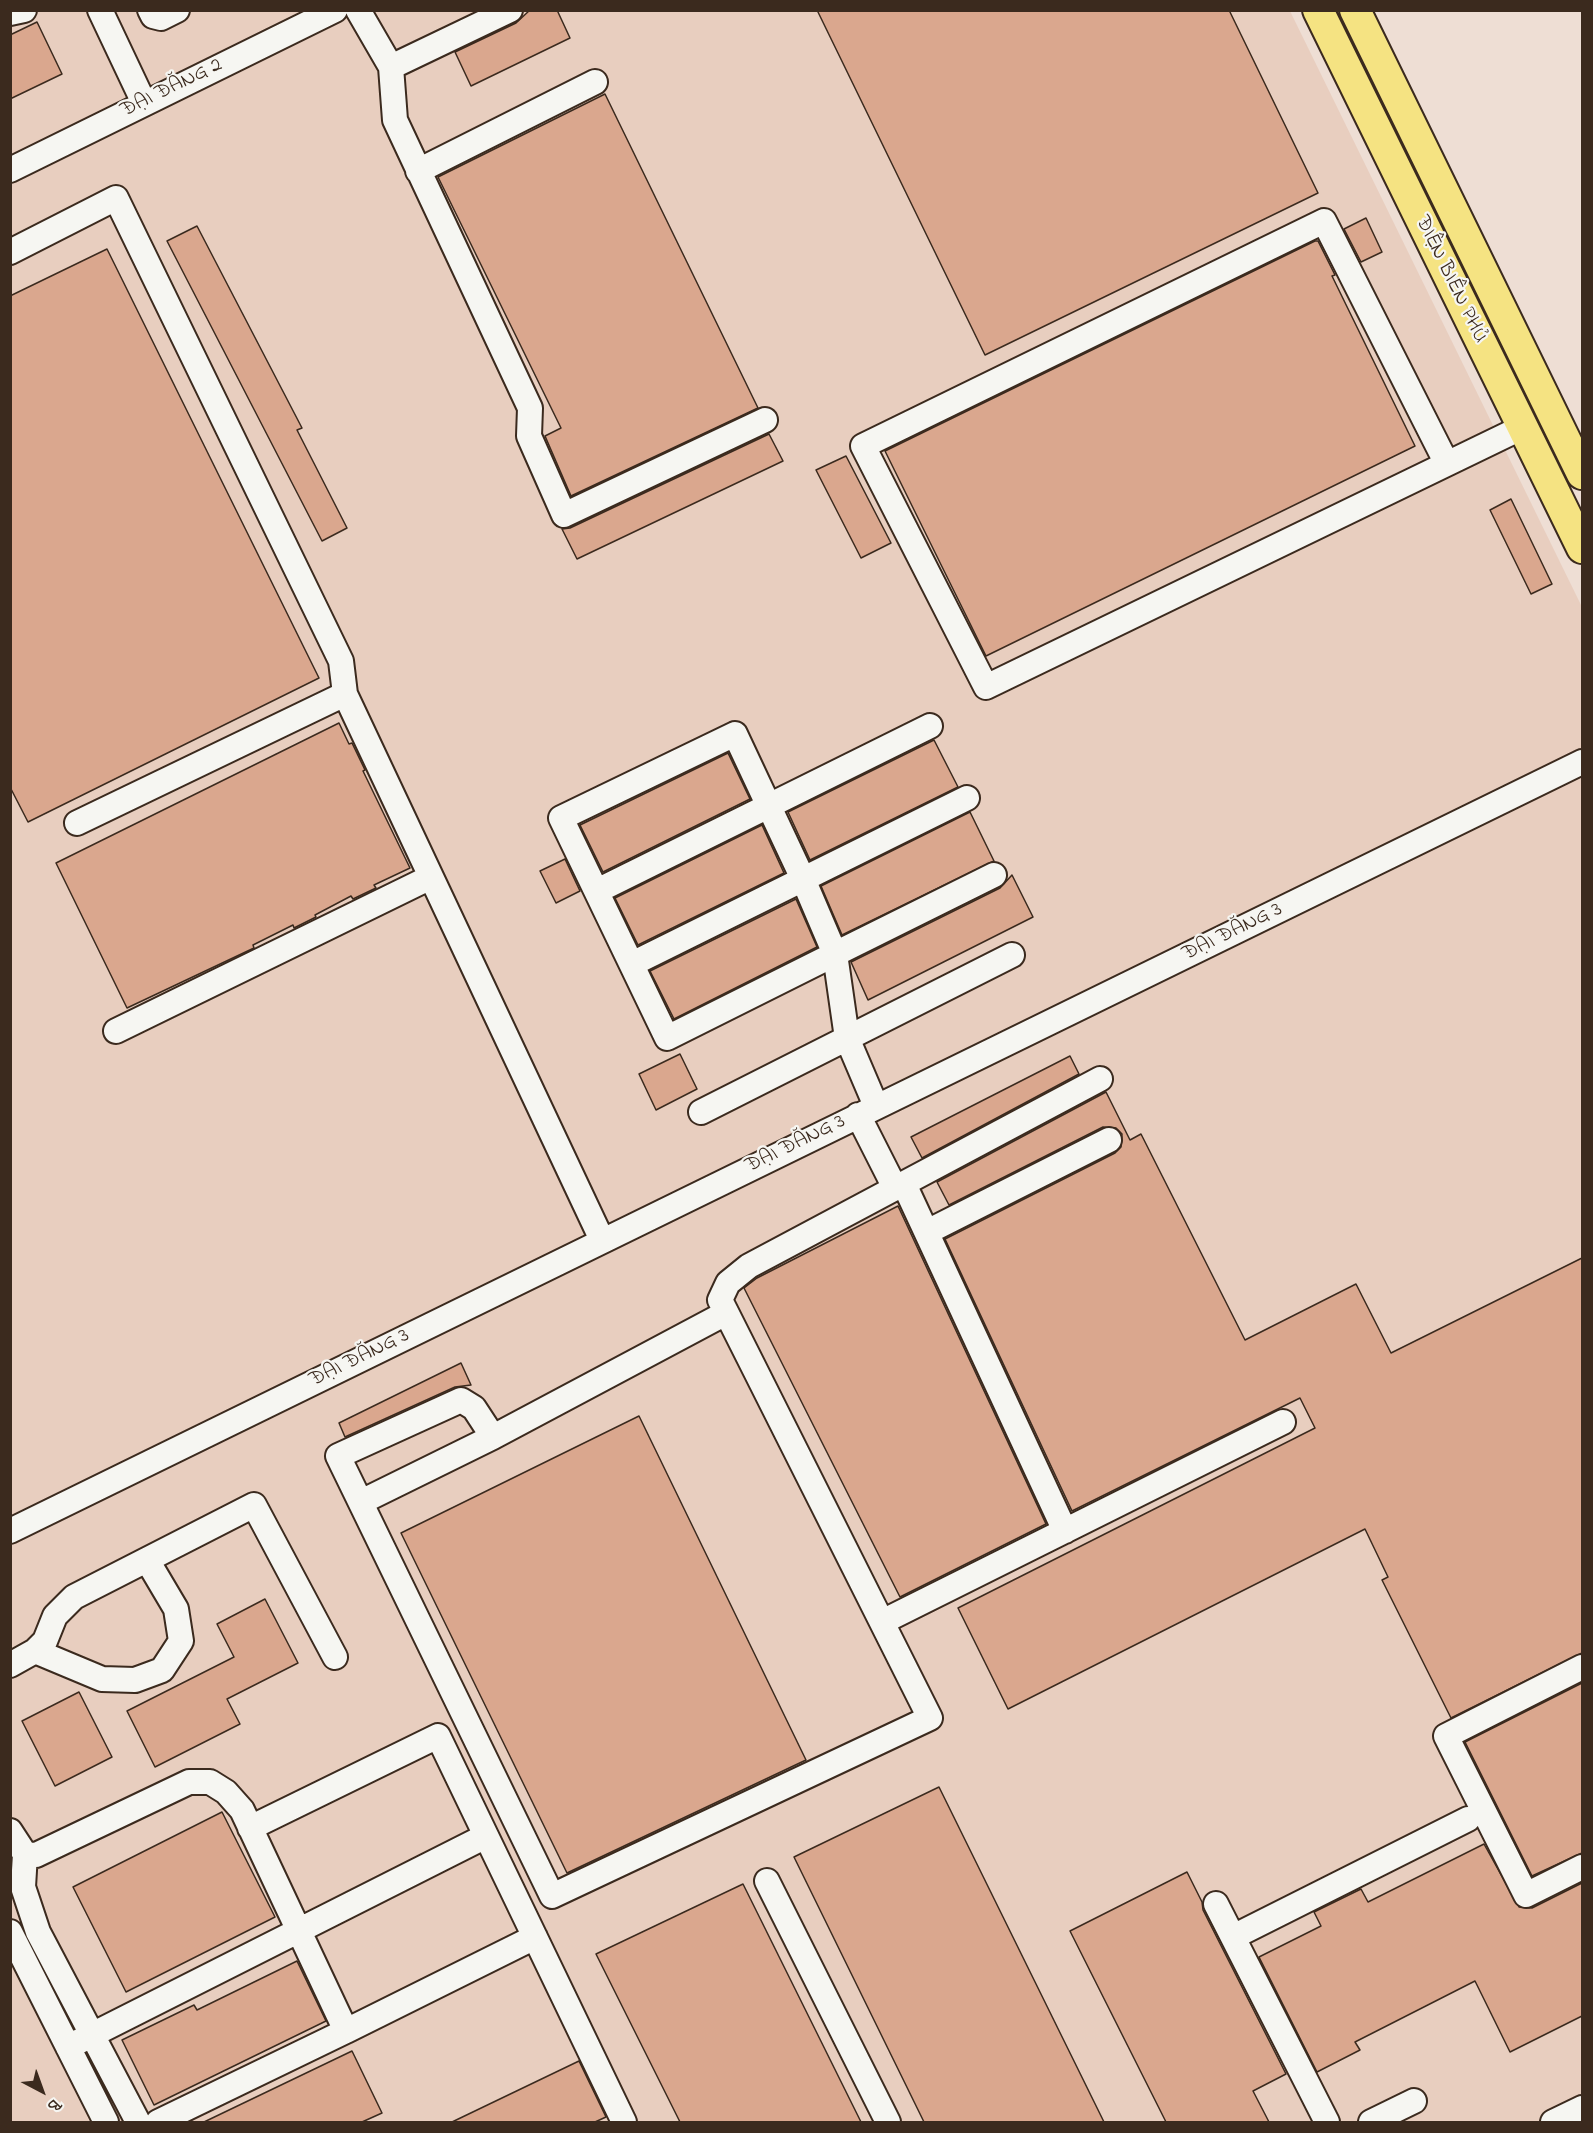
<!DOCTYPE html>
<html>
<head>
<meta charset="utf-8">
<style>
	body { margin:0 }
	#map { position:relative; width:1593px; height:2133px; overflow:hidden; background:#eeded4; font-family:"Indie Flower",sans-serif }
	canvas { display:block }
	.frame { position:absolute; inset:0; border:12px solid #3b2a1e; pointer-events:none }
	.north { position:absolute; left:12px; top:2061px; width:60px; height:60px; -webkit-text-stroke:4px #f6f6f2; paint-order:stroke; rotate:139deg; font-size:16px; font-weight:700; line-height:24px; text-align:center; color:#3b2a1e }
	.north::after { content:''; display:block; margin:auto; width:21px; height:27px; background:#3b2a1e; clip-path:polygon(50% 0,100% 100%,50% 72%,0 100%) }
</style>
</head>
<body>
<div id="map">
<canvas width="1593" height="2133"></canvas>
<div class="frame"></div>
<div class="north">B</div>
</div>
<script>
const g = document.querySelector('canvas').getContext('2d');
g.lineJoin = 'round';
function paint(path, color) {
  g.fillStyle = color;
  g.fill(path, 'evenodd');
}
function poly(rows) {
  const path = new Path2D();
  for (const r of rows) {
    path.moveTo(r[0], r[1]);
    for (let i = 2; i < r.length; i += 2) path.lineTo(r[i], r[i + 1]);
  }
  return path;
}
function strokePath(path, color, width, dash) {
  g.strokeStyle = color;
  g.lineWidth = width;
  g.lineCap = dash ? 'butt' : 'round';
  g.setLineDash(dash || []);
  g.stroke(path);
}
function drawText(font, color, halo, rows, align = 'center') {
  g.font = font + ' "Indie Flower",sans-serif';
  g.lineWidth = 4.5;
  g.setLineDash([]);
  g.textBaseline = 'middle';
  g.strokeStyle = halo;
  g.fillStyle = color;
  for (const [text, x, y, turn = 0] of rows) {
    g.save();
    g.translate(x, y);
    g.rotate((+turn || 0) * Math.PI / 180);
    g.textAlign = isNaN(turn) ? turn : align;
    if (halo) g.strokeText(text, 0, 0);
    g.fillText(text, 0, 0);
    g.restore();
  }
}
paint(poly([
	[11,11,1290,11,1582,607,1582,2113,1563,2122,11,2122]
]), '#e8cebf');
const building = poly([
	[530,10,557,10,570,38,471,86,455,52,516,23,530,10],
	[817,10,1229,10,1318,193,985,355,817,10],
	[37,22,62,74,10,99,10,35,37,22],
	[605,94,758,408,571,496,545,436,561,428,438,177,605,94],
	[1366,218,1382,252,1361,262,1344,229,1366,218],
	[197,226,302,428,297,430,347,528,322,541,167,241,197,226],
	[1315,241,1318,241,1335,275,1332,276,1415,446,986,656,885,451,1315,241],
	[107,249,319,678,28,822,10,787,10,296,107,249],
	[769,434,783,461,577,559,562,529,570,528,769,434],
	[846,456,891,543,861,558,816,470,846,456],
	[1511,499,1552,584,1531,594,1490,510,1511,499],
	[339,723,349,744,352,743,365,770,363,771,410,868,374,885,376,888,353,899,351,896,315,915,316,917,294,928,293,925,253,945,254,948,127,1008,56,863,339,723],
	[934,740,958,787,810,860,788,812,934,740],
	[728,753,750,799,603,872,580,825,728,753],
	[970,812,994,861,842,935,821,886,970,812],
	[762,825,784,873,638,945,615,898,762,825],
	[565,859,580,891,556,903,540,871,565,859],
	[1012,875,1033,917,868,1000,851,962,1000,888,1012,875],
	[796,899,817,947,674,1019,650,971,796,899],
	[680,1054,697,1089,656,1110,639,1074,680,1054],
	[1070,1056,1079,1074,922,1158,911,1137,1070,1056],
	[1106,1092,1130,1140,1141,1134,1245,1340,1356,1284,1391,1353,1582,1258,1582,1653,1451,1718,1382,1580,1388,1577,1365,1529,1008,1709,958,1608,1315,1428,1300,1398,1072,1511,945,1239,1115,1153,1121,1147,1122,1134,1116,1128,1103,1127,949,1205,937,1182,1106,1092],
	[898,1206,1046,1524,900,1597,744,1288,757,1278,898,1206],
	[461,1363,471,1385,455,1387,345,1437,339,1423,461,1363],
	[639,1416,806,1760,567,1873,401,1533,639,1416],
	[265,1599,298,1663,227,1699,240,1724,155,1767,127,1711,234,1657,217,1624,265,1599],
	[1582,1683,1582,1853,1532,1876,1465,1742,1582,1683],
	[79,1692,112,1757,55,1786,22,1721,79,1692],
	[939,1787,1104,2122,924,2122,794,1857,939,1787],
	[222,1812,275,1917,126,1992,73,1887,222,1812],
	[1484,1844,1519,1907,1532,1908,1582,1883,1582,2016,1510,2052,1475,1981,1355,2042,1360,2050,1317,2072,1259,1957,1321,1926,1314,1912,1361,1889,1368,1902,1484,1844],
	[1187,1872,1202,1902,1203,1910,1286,2074,1253,2091,1269,2122,1166,2122,1070,1931,1187,1872],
	[743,1884,861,2122,680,2122,596,1954,743,1884],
	[297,1961,326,2021,154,2105,122,2040,194,2005,197,2010,297,1961],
	[352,2051,382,2113,362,2122,204,2122,352,2051],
	[579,2061,606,2117,595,2122,452,2122,579,2061]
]);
paint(building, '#daa78e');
strokePath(building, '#3b2a1e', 1.5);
const minor = poly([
	[100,10,144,103],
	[150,10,153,16,161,18,177,10],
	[358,10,391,67,395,120,530,408,529,436,564,515,765,420],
	[10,13,24,10],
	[391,67,510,10],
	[10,170,335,10],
	[418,171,595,82],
	[10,252,116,198,341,661,345,694,602,1240],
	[1446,462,1324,221,863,446,986,687,1523,427],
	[77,823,345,694],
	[597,891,930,726],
	[632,964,967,798],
	[116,1031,431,877],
	[876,1106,847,1038,835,954,803,879,735,734,561,818,667,1038,835,954,994,875],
	[701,1112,1012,955],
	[858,1115,895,1188],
	[904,1184,1065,1531],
	[927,1232,1109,1140],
	[493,1437,474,1408,461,1400,338,1456,552,1896,930,1718,720,1300,728,1283,749,1266,1100,1079],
	[361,1502,493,1437,726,1313],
	[10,1531,1582,762],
	[882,1622,1283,1422],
	[35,1651,102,1679,135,1680,162,1670,181,1641,176,1609,147,1560],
	[10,1665,35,1651,45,1641,55,1616,74,1597,254,1505,335,1657],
	[1582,1667,1446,1736,1526,1895,1582,1867],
	[250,1828,438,1736,624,2122],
	[10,1831,25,1854,36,1855,189,1782,210,1782,226,1792,242,1810,346,2031,158,2122],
	[25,1854,23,1887,38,1932,138,2122],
	[767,1881,888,2122],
	[1216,1904,1327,2122],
	[10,1932,106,2122],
	[1233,1937,1468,1819],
	[346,2031,535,1937],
	[68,2047,486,1836],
	[1371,2122,1414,2101],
	[1553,2122,1582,2108]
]);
const major = poly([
	[1318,10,1582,548],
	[1355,10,1582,474]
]);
strokePath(minor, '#3b2a1e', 28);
strokePath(major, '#3b2a1e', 34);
strokePath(minor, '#f6f6f2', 24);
strokePath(major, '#f5e382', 30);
drawText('21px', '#3b2a1e', '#f6f6f2', [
	["ĐẠI ĐĂNG 2",172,89,-26],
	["ĐIỆN BIÊN PHỦ",1450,280,64],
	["ĐẠI ĐĂNG 3",1233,933,-26],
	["ĐẠI ĐĂNG 3",796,1145,-26],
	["ĐẠI ĐĂNG 3",360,1359,-26]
]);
</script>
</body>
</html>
